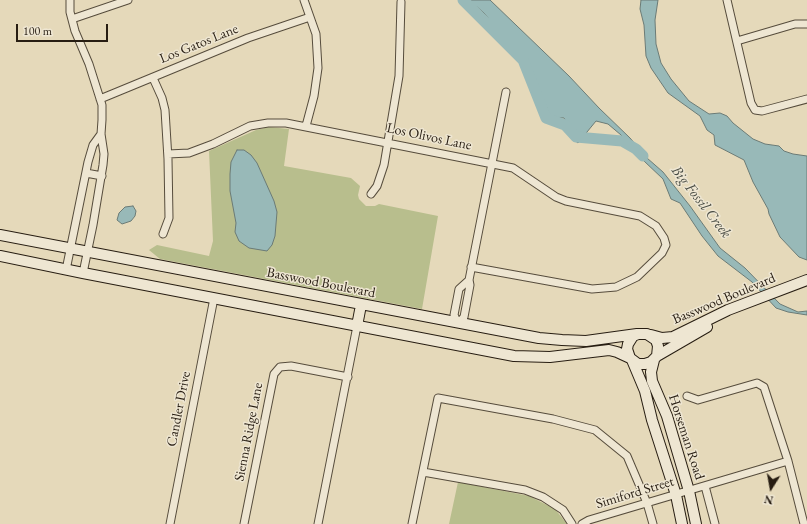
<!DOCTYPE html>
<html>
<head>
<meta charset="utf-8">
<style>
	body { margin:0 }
	#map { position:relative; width:807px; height:524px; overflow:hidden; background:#e5d9ba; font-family:"EB Garamond",serif }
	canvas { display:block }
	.north { position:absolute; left:751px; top:468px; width:40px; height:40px; -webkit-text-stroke:3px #eee6d2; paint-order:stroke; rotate:191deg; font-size:11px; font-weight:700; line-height:16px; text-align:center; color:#271d12 }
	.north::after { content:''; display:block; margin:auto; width:14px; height:18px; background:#271d12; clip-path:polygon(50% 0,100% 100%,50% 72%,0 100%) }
	.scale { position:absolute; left:16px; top:24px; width:92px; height:18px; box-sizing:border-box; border:2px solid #271d12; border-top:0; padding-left:5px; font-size:12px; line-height:14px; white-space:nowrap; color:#271d12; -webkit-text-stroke:3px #eee6d2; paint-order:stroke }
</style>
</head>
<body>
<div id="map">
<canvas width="807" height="524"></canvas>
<div class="north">N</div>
<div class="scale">100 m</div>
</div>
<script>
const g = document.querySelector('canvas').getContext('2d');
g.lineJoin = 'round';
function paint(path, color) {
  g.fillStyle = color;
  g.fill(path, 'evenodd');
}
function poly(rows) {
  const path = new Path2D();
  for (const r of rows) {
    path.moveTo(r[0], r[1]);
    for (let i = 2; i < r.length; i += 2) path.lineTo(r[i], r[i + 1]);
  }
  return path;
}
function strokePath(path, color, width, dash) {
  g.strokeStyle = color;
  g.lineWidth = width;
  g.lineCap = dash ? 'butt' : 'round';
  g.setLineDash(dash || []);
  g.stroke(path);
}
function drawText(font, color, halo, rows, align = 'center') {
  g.font = font + ' "EB Garamond",serif';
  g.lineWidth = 3;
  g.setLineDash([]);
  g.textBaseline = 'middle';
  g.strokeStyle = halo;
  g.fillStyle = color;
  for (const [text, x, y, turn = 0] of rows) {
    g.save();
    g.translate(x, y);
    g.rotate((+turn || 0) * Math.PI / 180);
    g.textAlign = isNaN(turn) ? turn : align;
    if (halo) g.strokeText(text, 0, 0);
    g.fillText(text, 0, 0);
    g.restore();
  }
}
paint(poly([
	[269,127,289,129,284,166,351,178,360,186,358,195,359,199,366,206,375,206,379,204,438,216,422,309,160,259,149,250,157,245,209,256,213,241,209,151,256,130],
	[458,482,529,496,555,509,567,524,449,524]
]), '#b8be8d');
const water = poly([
	[469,0,490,0,569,76,599,108,630,138,647,158,663,172,690,206,720,248,745,268,780,304,798,312,807,311,807,315,788,312,776,308,752,282,718,256,702,236,680,203,671,199,663,179,644,161,621,135,608,124,596,121,578,143,572,138,571,130,564,118,549,117,547,108,539,97,518,55,484,13,469,0],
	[641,0,658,0,655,20,656,44,661,63,671,79,689,101,709,114,720,113,727,116,733,123,753,139,765,144,779,146,784,151,793,154,807,156,807,260,799,257,780,237,769,214,768,209,753,182,744,160,715,145,714,135,707,130,700,116,668,93,651,68,646,56,644,25,640,9,641,0],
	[237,150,244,150,251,155,257,163,274,201,277,212,275,236,272,245,267,251,249,248,239,241,235,232,236,223,230,191,230,174,231,162,237,150],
	[133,206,136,211,135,216,131,221,122,224,117,220,119,213,125,207,133,206]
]);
paint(water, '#98b9b8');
strokePath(water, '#6b7b76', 1);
strokePath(poly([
	[463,0,523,60,546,118,565,125,576,137,622,141,636,149,643,156]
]), '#98b9b8', 11);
const street = poly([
	[70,0,70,12,75,31,89,64,102,105,102,120,101,134,104,154,103,165,93,225,83,273],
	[304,0,316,34,318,68,314,96,306,126],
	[727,0,751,103,755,110,762,111,807,99],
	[72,19,128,0],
	[737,41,795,24,807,24],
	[153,78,162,98,165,110,168,159,169,218,163,234],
	[100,99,248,38,310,17],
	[168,154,189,153,213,144,250,126,268,123,286,123,513,168,556,197,566,201,640,216,656,226,664,238,666,245,662,253,637,277,616,287,592,289,471,267],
	[86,173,102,176],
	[371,194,377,186,384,165,399,76,401,2],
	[66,270,88,162,93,145,101,134],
	[469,280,506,92],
	[469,280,470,285,464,317,458,323,454,315,459,289,469,280],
	[687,396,698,400,757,383,764,387,788,461,804,524],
	[423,472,525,490,543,497,563,510,572,524],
	[705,486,715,524],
	[170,524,214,298],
	[244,524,274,374,280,367,291,366,348,377],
	[318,524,357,326],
	[412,524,438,398,553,419,595,430,627,456,647,503,653,524],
	[582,524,589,520,788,461]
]);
const secondary = poly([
	[0,235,539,338,562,340,586,341,637,334],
	[0,256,83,273,514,356,550,357,609,350,617,352,630,358,638,364,645,364,651,362,657,356,658,346,656,340,647,334,638,334,633,336,628,344,627,349,630,358],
	[357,326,361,305],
	[651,335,662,338,673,337,728,310,807,280],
	[657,356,707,327],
	[632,360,645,391,652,420,676,495,682,524],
	[654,360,651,372,652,381,667,416,689,491,696,524]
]);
strokePath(street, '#564c3c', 9);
strokePath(secondary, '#271d12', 12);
strokePath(street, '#eee6d2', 7);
strokePath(secondary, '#eee6d2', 10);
drawText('14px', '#271d12', '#eee6d2', [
	["Los Gatos Lane",199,44,-22],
	["Los Olivos Lane",429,137,12],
	["Basswood Boulevard",321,283,11],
	["Basswood Boulevard",724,299,-23],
	["Candler Drive",179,409,-79],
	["Sienna Ridge Lane",249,432,-79],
	["Horseman Road",686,437,72],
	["Simiford Street",635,493,-17]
]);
drawText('italic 15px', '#494c44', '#eee6d2', [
	["Big Fossil Creek",701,202,52]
]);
</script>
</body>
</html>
